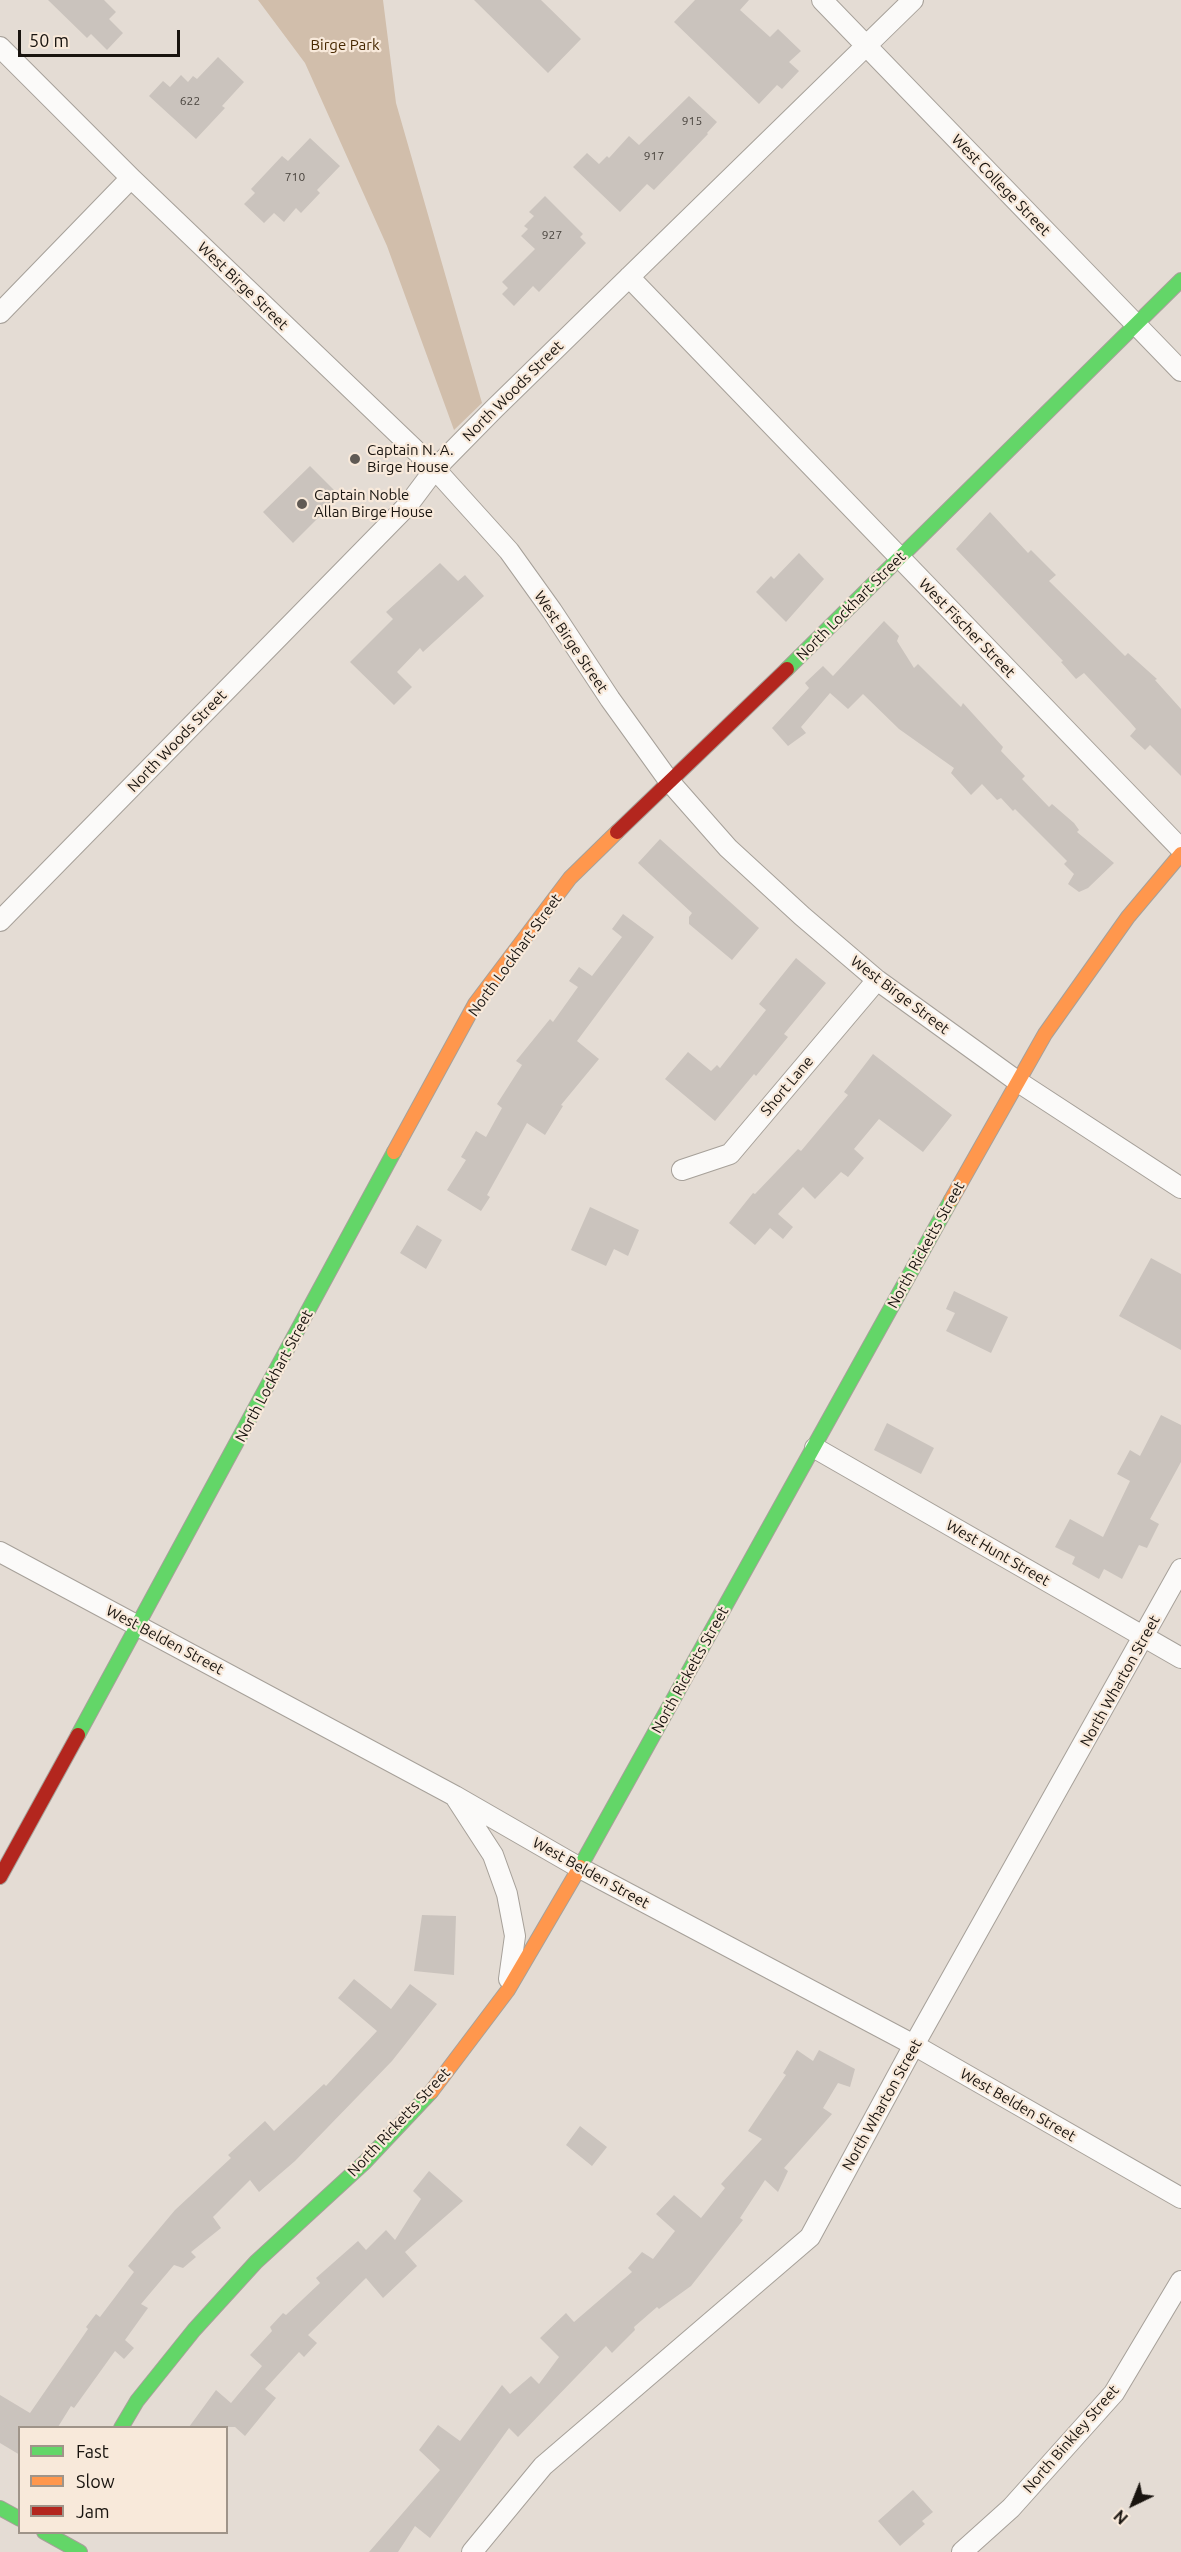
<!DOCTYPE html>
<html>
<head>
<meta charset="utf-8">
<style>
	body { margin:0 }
	#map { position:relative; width:1181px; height:2552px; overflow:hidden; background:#e4dcd4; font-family:Ubuntu,sans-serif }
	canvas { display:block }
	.legend { position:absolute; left:18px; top:2426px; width:210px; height:108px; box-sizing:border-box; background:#f8e9da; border:2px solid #9f9489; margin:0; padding:8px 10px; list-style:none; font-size:18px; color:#19140f }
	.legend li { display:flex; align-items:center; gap:12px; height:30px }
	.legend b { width:30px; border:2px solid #9f9489 }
	.north { position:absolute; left:1103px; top:2474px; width:60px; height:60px; -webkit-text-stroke:4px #f8e9da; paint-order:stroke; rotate:223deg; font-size:16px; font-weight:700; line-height:24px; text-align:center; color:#19140f }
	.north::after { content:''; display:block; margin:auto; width:21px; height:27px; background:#19140f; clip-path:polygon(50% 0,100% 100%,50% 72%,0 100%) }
	.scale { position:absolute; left:18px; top:30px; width:162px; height:27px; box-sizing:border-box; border:3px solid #19140f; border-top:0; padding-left:8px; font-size:18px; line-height:21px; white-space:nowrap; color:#19140f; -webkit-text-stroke:4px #f8e9da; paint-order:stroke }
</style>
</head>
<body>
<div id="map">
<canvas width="1181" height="2552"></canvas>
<ul class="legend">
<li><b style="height:8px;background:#63d668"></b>Fast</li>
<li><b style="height:8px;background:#ff974d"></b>Slow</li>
<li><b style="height:8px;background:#b3261e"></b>Jam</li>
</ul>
<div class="north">N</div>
<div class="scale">50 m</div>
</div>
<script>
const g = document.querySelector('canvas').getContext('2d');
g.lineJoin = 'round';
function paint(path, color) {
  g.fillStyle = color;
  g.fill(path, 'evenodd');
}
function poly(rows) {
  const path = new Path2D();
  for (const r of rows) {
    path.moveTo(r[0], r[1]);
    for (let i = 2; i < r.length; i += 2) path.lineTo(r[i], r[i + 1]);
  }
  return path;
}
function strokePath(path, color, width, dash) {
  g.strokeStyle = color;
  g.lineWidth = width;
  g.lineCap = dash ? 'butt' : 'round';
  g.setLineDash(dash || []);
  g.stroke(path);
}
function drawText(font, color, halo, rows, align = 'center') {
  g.font = font + ' Ubuntu,sans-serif';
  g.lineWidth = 4.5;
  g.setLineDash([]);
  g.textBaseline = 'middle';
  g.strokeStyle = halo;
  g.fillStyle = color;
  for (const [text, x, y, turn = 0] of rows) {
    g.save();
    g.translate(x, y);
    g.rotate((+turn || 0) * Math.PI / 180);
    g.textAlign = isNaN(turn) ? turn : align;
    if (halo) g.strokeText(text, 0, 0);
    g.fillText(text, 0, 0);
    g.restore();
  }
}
paint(poly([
	[258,0,383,0,396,103,482,403,454,430,387,246,305,63]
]), '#d1beab');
paint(poly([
	[48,0,104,0,116,12,109,19,123,33,107,50,91,34,87,38],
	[474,0,541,0,581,39,548,73],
	[695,0,749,0,740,10,770,37,778,29,801,51,789,62,799,71,782,89,777,85,759,104,674,22],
	[218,57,244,82,222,106,225,108,196,139,149,96,163,81,170,87,181,75,188,82,193,76,197,79],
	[689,96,717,122,707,133,708,134,654,190,647,184,620,212,573,167,587,153,599,164,607,156,609,158,629,136,639,145],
	[310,138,340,166,317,190,320,193,301,213,296,208,284,222,274,213,264,223,244,204,255,193,251,189,282,156,288,161],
	[545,196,583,234,580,237,586,243,539,292,533,286,514,306,502,294,508,288,502,282,535,249,521,236,528,229,524,226,534,216,529,212],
	[310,466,340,496,293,543,263,512],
	[990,512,1028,553,1031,550,1056,575,1049,581,1125,656,1128,653,1157,679,1155,680,1181,709,1181,776,1150,745,1145,750,1130,736,1136,729,1130,722,1084,673,1076,679,1061,662,1063,661,956,549],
	[799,553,824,579,786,622,756,592,771,576,774,579],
	[440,563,458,581,465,575,484,596,423,652,420,648,397,672,412,687,394,705,350,662,393,619,386,612],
	[884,621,899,636,897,641,914,668,918,664,961,707,963,703,1003,747,1001,751,1025,776,1022,779,1049,807,1052,804,1074,823,1079,830,1077,832,1114,863,1088,888,1079,892,1068,884,1074,874,1064,864,1067,861,1015,809,1013,811,1001,798,997,800,982,784,971,795,951,773,954,768,899,729,863,694,848,709,830,693,801,727,806,733,788,746,772,728,809,688,805,683,823,666,833,676],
	[660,839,759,928,732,960,689,924,689,917,692,913,638,863],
	[623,914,654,937,577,1041,599,1059,561,1105,563,1106,545,1135,527,1123,487,1195,490,1197,481,1211,447,1190,466,1160,461,1157,476,1131,486,1137,502,1108,497,1104,522,1065,516,1061,550,1019,553,1022,578,987,569,981,579,967,592,976,622,937,612,929],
	[796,958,826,983,784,1034,788,1037,756,1076,754,1074,715,1121,665,1079,688,1052,711,1071,717,1065,720,1068,766,1010,759,1004],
	[873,1054,952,1115,923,1152,879,1119,854,1149,864,1158,848,1177,841,1172,815,1199,803,1187,778,1214,793,1227,783,1239,770,1228,755,1245,729,1223,753,1193,755,1194,798,1149,801,1151,848,1095,844,1092],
	[590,1207,639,1230,628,1256,614,1249,606,1266,571,1250],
	[417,1225,442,1240,426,1269,400,1253],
	[1151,1258,1181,1274,1181,1350,1119,1316],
	[954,1291,1008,1317,991,1353,946,1331,955,1313,946,1309],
	[1161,1415,1181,1425,1181,1462,1150,1519,1159,1524,1147,1548,1139,1545,1122,1579,1104,1569,1099,1579,1072,1564,1075,1557,1055,1547,1070,1519,1103,1537,1130,1481,1117,1474,1130,1450,1140,1456],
	[887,1423,934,1448,921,1474,874,1450],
	[422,1915,456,1916,454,1975,414,1971],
	[354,1979,391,2009,410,1984,437,2004,392,2061,295,2161,259,2192,250,2180,213,2217,221,2228,191,2252,196,2257,183,2268,174,2265,141,2304,148,2308,125,2340,134,2348,124,2359,115,2351,74,2408,71,2406,58,2427,20,2427,20,2455,0,2443,0,2395,30,2413,88,2329,86,2327,96,2314,100,2317,134,2272,128,2266,175,2210,231,2158,228,2155,265,2121,274,2131,324,2084,326,2086,377,2031,338,1998],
	[797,2050,813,2061,819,2050,855,2069,850,2087,838,2083,823,2108,832,2114,784,2168,788,2171,778,2192,765,2180,740,2218,743,2220,691,2286,659,2309,657,2307,634,2327,635,2330,612,2353,606,2346,518,2437,509,2428,430,2538,415,2526,398,2552,369,2552,440,2470,419,2450,438,2425,460,2441,502,2385,510,2394,531,2376,539,2384,559,2357,540,2338,566,2313,574,2322,632,2272,628,2268,642,2252,653,2259,675,2231,656,2214,674,2195,701,2218,725,2188,721,2184,762,2139,748,2131,786,2075,783,2073],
	[580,2126,607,2147,592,2166,566,2145],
	[429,2171,463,2201,405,2252,417,2266,383,2298,366,2278,308,2335,317,2343,304,2357,299,2352,265,2389,276,2398,245,2436,235,2427,189,2427,216,2390,231,2403,262,2366,250,2355,272,2331,270,2327,283,2313,286,2315,320,2283,316,2278,358,2241,366,2250,386,2230,395,2240,421,2199,413,2191],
	[913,2490,933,2512,922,2521,925,2524,900,2546,878,2521]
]), '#cac3bd');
const street = poly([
	[822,0,1181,371],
	[0,47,131,178,435,469,509,551,552,611,610,699,669,781,728,848,802,916,877,980,1017,1081,1181,1188],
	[629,277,1181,849],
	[0,313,131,178],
	[0,921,408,505,435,469,494,409,913,0],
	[682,1170,730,1154,877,980],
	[815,1448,1181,1658],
	[0,1552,455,1796,580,1868,914,2045,1181,2198],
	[456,1798,493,1855,507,1894,515,1936,509,1979],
	[472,2552,543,2466,810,2237,914,2045,1181,1569],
	[962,2552,1011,2508,1114,2393,1181,2281]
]);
const fast = poly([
	[787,669,1181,280],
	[78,1735,394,1152],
	[580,1867,951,1200],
	[121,2428,137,2401,194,2330,256,2262,365,2162,431,2092],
	[0,2508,20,2519],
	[44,2532,80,2552]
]);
const slow = poly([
	[394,1152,475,1004,570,878,617,832],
	[951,1200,1045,1034,1128,917,1181,854],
	[431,2092,508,1990,580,1867]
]);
const jam = poly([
	[617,832,787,669],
	[0,1877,78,1735]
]);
strokePath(street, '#a6a099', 22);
strokePath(fast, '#a6a099', 16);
strokePath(slow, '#a6a099', 16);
strokePath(jam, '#a6a099', 16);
strokePath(street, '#fbfaf9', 20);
strokePath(fast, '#63d668', 14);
strokePath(slow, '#ff974d', 14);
strokePath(jam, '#b3261e', 14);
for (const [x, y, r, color] of [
	[355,459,6,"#605a54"],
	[302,504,6,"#605a54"]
]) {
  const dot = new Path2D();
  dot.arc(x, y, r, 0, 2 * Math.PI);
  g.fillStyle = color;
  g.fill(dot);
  strokePath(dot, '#f8e9da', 2);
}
drawText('12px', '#47423c', null, [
	["622",190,101],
	["915",692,121],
	["917",654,156],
	["710",295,177],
	["927",552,235]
]);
drawText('15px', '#472800', '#f8e9da', [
	["Birge Park",345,45]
]);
drawText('15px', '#19140f', '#f8e9da', [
	["West College Street",1001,185,46],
	["West Birge Street",243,286,44],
	["North Woods Street",513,391,-45],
	["North Lockhart Street",851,606,-45],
	["West Fischer Street",967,628,46],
	["West Birge Street",571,642,56],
	["North Woods Street",177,741,-46],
	["North Lockhart Street",515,955,-54],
	["West Birge Street",900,995,37],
	["Short Lane",787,1086,-50],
	["North Ricketts Street",926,1245,-61],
	["North Lockhart Street",274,1376,-62],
	["West Hunt Street",998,1553,30],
	["West Belden Street",165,1640,28],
	["North Ricketts Street",690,1670,-61],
	["North Wharton Street",1120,1681,-61],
	["West Belden Street",591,1873,29],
	["North Wharton Street",882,2105,-61],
	["West Belden Street",1018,2105,30],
	["North Ricketts Street",399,2122,-47],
	["North Binkley Street",1071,2439,-49]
]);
drawText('15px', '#19140f', '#f8e9da', [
	["Captain N. A.",367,450],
	["Birge House",367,467],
	["Captain Noble",314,495],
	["Allan Birge House",314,512]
], 'left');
</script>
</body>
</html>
